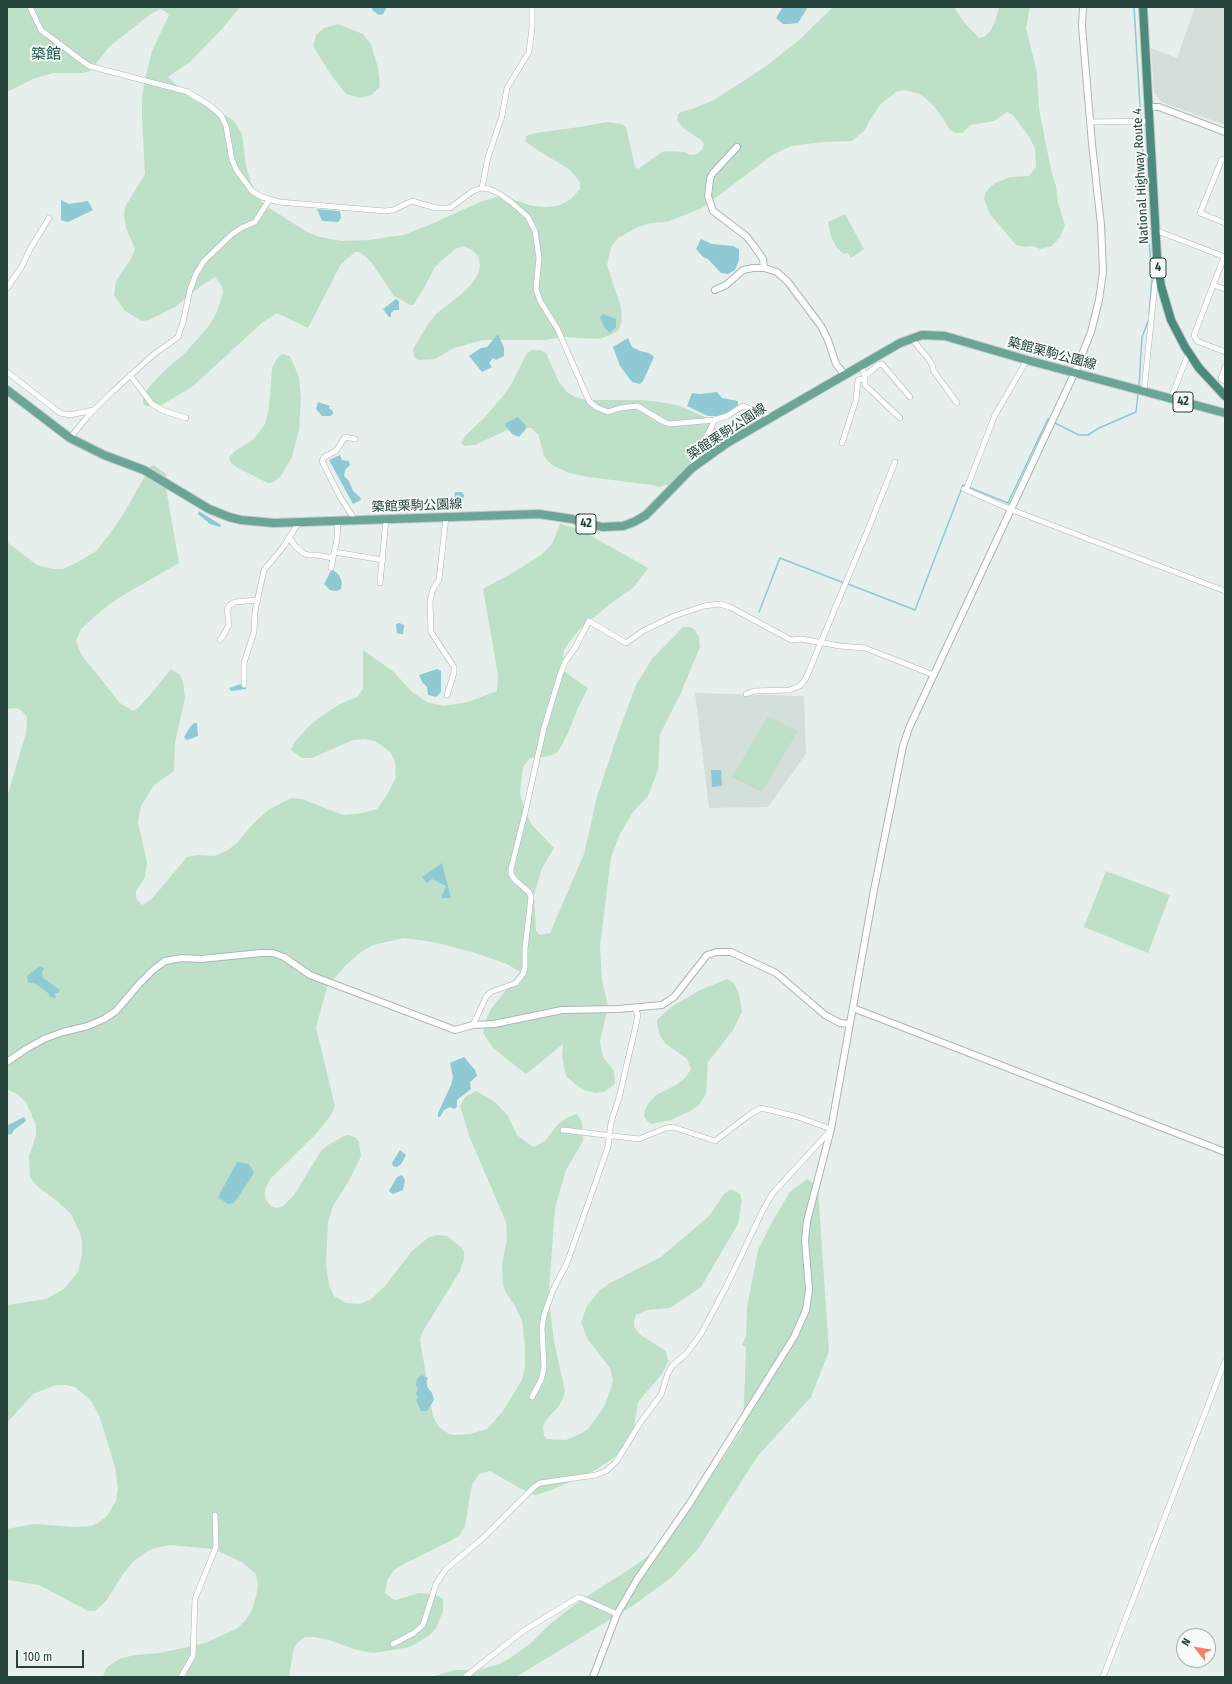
<!DOCTYPE html>
<html>
<head>
<meta charset="utf-8">
<style>
	body { margin:0 }
	#map { position:relative; width:1232px; height:1684px; overflow:hidden; background:#e6efeb; font-family:"Fira Sans Condensed",sans-serif }
	canvas { display:block }
	.frame { position:absolute; inset:0; border:8px solid #24423a; pointer-events:none }
	.north { position:absolute; left:1176px; top:1628px; width:40px; height:40px; box-sizing:border-box; background:#f7fbf9; border:1px solid #a3b1ad; border-radius:50%; rotate:301deg; font-size:11px; font-weight:700; line-height:16px; text-align:center; color:#24423a }
	.north::after { content:''; display:block; margin:auto; width:14px; height:18px; background:#f4845f; clip-path:polygon(50% 0,100% 100%,50% 72%,0 100%) }
	.scale { position:absolute; left:16px; top:1650px; width:68px; height:18px; box-sizing:border-box; border:2px solid #24423a; border-top:0; padding-left:5px; font-size:12px; line-height:14px; white-space:nowrap; color:#24423a; -webkit-text-stroke:3px #f7fbf9; paint-order:stroke }
</style>
</head>
<body>
<div id="map">
<canvas width="1232" height="1684"></canvas>
<div class="frame"></div>
<div class="north">N</div>
<div class="scale">100 m</div>
</div>
<script>
const g = document.querySelector('canvas').getContext('2d');
g.lineJoin = 'round';
function paint(path, color) {
  g.fillStyle = color;
  g.fill(path, 'evenodd');
}
function poly(rows) {
  const path = new Path2D();
  for (const r of rows) {
    path.moveTo(r[0], r[1]);
    for (let i = 2; i < r.length; i += 2) path.lineTo(r[i], r[i + 1]);
  }
  return path;
}
function strokePath(path, color, width, dash) {
  g.strokeStyle = color;
  g.lineWidth = width;
  g.lineCap = dash ? 'butt' : 'round';
  g.setLineDash(dash || []);
  g.stroke(path);
}
function drawText(font, color, halo, rows, align = 'center') {
  g.font = font + ' "Fira Sans Condensed","Noto Sans JP",sans-serif';
  g.lineWidth = 3.5;
  g.setLineDash([]);
  g.textBaseline = 'middle';
  g.strokeStyle = halo;
  g.fillStyle = color;
  for (const [text, x, y, turn = 0] of rows) {
    g.save();
    g.translate(x, y);
    g.rotate((+turn || 0) * Math.PI / 180);
    g.textAlign = isNaN(turn) ? turn : align;
    if (halo) g.strokeText(text, 0, 0);
    g.fillText(text, 0, 0);
    g.restore();
  }
}
paint(poly([
	[1195,7,1225,7,1225,125,1161,102,1154,92,1151,48,1177,58],
	[695,693,804,696,806,754,768,807,709,808]
]), '#d4dfda');
paint(poly([
	[7,7,240,7,220,31,190,62,168,77,189,97,208,107,221,113,233,120,236,124,242,134,246,166,251,183,258,197,266,206,307,232,320,237,342,241,368,240,403,235,429,225,480,202,496,197,508,198,533,206,545,207,558,206,571,199,580,189,580,182,570,170,536,149,525,141,526,136,536,133,579,127,607,122,622,124,626,127,635,167,638,169,662,152,668,151,684,152,690,155,697,154,702,150,704,144,701,140,683,128,677,120,678,114,683,111,692,109,714,100,765,67,799,40,833,7,954,7,963,21,979,38,984,37,991,30,995,22,999,7,1030,7,1026,28,1037,73,1039,109,1051,170,1056,186,1058,203,1065,225,1060,237,1052,246,1040,249,1033,246,1026,247,1016,245,990,214,984,199,985,193,991,186,997,182,1011,177,1029,176,1036,167,1035,149,1030,138,1013,115,1007,112,994,121,971,125,962,133,955,133,950,130,940,114,931,103,920,94,904,90,896,92,880,105,868,123,865,130,852,141,823,142,791,146,774,154,702,208,667,222,651,223,638,227,618,238,611,247,607,265,621,307,622,321,618,331,611,335,599,339,565,337,545,340,483,340,454,348,435,359,419,360,414,357,413,349,428,324,436,314,464,292,473,282,479,272,480,264,478,256,472,250,463,246,455,249,435,267,423,290,413,305,410,305,394,296,371,262,365,256,359,252,355,252,341,264,308,328,277,313,263,322,192,387,165,403,158,406,146,406,143,403,143,398,148,388,163,372,186,352,208,327,216,314,223,293,222,286,215,277,201,286,175,307,149,320,142,321,125,311,114,295,116,281,131,259,135,249,126,228,124,215,125,207,145,174,142,117,142,99,144,83,152,51,169,15,166,12,161,9,152,13,109,47,90,71,83,73,53,73,33,79,7,92],
	[338,24,363,34,371,44,378,68,380,87,371,95,360,98,346,94,331,75,313,46,316,35,324,28],
	[845,214,864,249,851,258,848,253,844,254,837,248,831,237,828,222],
	[532,350,540,350,546,353,559,382,567,392,575,397,586,400,641,400,660,402,677,405,705,417,715,427,718,433,718,440,708,462,678,485,665,485,659,487,653,485,588,477,569,473,552,465,547,460,544,456,538,434,531,428,516,428,505,431,475,445,464,446,461,443,465,436,484,418,503,396,512,383,527,353],
	[282,354,290,356,299,377,301,400,299,430,292,457,281,476,274,482,268,483,238,468,231,463,229,457,235,451,253,440,265,424,269,408,272,368,278,357],
	[154,465,166,474,166,488,179,563,120,597,102,610,81,629,76,641,81,654,120,703,133,711,138,708,150,695,171,669,179,674,183,681,185,698,175,743,174,771,154,785,141,806,138,822,147,862,145,877,136,891,136,898,142,905,151,900,187,857,197,855,215,856,228,850,237,843,253,824,268,810,291,798,302,799,343,815,358,814,377,809,388,793,396,777,395,762,391,753,385,748,375,741,365,739,353,740,312,758,302,758,291,750,294,743,308,727,320,717,340,704,357,697,363,689,363,650,394,672,412,692,427,702,444,706,468,702,497,691,498,675,483,589,514,572,541,555,552,544,560,524,581,530,648,568,634,587,610,604,580,629,570,641,564,650,563,669,569,675,588,688,577,710,568,733,559,750,555,754,545,757,530,758,523,767,520,793,524,809,532,825,554,848,542,868,534,895,536,931,540,935,550,933,584,854,597,797,617,736,636,685,652,659,683,627,690,627,695,630,699,637,700,647,680,695,660,734,658,770,648,796,633,812,620,834,611,857,600,947,602,980,608,1006,600,1042,603,1057,614,1071,615,1084,604,1092,595,1093,584,1090,575,1084,566,1076,562,1057,563,1044,526,1074,493,1048,483,1033,485,1022,491,1009,520,972,507,964,472,952,433,942,404,938,373,945,361,952,345,966,327,987,316,1028,335,1106,331,1115,317,1133,270,1179,265,1189,265,1195,266,1200,271,1206,277,1208,283,1206,294,1195,321,1151,328,1145,344,1136,348,1135,355,1137,359,1142,361,1156,350,1179,333,1206,328,1222,326,1264,329,1285,334,1296,346,1303,359,1304,370,1300,384,1287,412,1251,429,1237,437,1235,447,1236,461,1247,464,1252,464,1259,460,1271,423,1331,420,1339,433,1417,439,1427,449,1434,454,1435,470,1434,487,1429,503,1411,522,1380,525,1366,525,1347,522,1321,516,1308,505,1291,503,1285,502,1263,507,1240,506,1222,470,1138,460,1106,465,1097,476,1091,495,1102,508,1116,517,1135,530,1145,534,1147,545,1141,558,1124,568,1117,577,1114,582,1122,583,1141,566,1170,555,1208,549,1290,550,1308,554,1341,565,1391,563,1398,559,1406,546,1420,543,1426,544,1436,547,1439,566,1440,582,1433,588,1429,604,1407,608,1396,613,1381,610,1368,588,1340,581,1322,587,1306,599,1291,610,1283,661,1257,709,1216,724,1194,731,1189,740,1194,742,1201,738,1224,701,1287,670,1308,647,1310,636,1315,634,1321,634,1326,637,1331,642,1336,666,1351,668,1362,662,1374,638,1402,634,1428,624,1446,615,1457,594,1471,554,1489,536,1495,530,1494,490,1471,479,1474,472,1485,465,1526,460,1535,450,1541,406,1563,394,1570,387,1581,385,1593,393,1599,396,1600,419,1593,435,1594,443,1599,443,1611,436,1628,430,1635,410,1647,374,1653,357,1650,329,1640,315,1637,305,1637,296,1644,293,1652,289,1677,103,1676,107,1667,121,1658,136,1655,160,1653,205,1643,236,1629,245,1621,252,1610,256,1596,258,1586,256,1574,242,1562,213,1549,170,1545,155,1548,146,1552,133,1562,123,1574,106,1601,95,1611,88,1611,39,1585,7,1580,7,1529,34,1524,74,1527,91,1526,98,1523,107,1516,116,1501,118,1489,115,1467,100,1418,92,1402,75,1387,66,1385,56,1385,33,1394,7,1423,7,1305,46,1299,64,1289,78,1272,82,1254,82,1242,80,1233,71,1214,57,1201,37,1186,30,1177,29,1156,36,1135,36,1125,26,1102,17,1094,7,1089,7,797,26,733,27,717,21,710,16,708,7,709,7,542,37,565,53,569,63,569,78,562,96,551,108,536,124,513,150,467],
	[768,716,798,731,762,792,732,777],
	[1106,871,1170,895,1148,953,1084,927],
	[727,979,734,983,739,994,742,1012,733,1030,708,1062,706,1094,699,1105,692,1110,671,1120,651,1124,647,1121,644,1116,645,1110,648,1104,656,1095,676,1085,685,1078,691,1069,687,1059,665,1043,659,1034,657,1025,657,1020,670,1008,700,990],
	[807,1179,813,1183,818,1189,829,1351,811,1397,757,1457,698,1549,672,1577,634,1605,516,1677,431,1677,455,1670,478,1670,489,1667,499,1664,509,1659,531,1643,549,1625,578,1602,636,1565,652,1553,676,1526,707,1483,743,1428,746,1347,742,1345,746,1336,747,1307,758,1250,772,1222,790,1192]
]), '#bfe0c8');
paint(poly([
	[372,7,387,7,383,14,379,15,372,10],
	[783,7,808,7,798,23,789,24,783,24,776,18],
	[61,200,69,204,88,201,93,210,68,222,61,220],
	[317,209,340,211,341,218,338,222,322,221],
	[701,239,712,244,733,246,739,249,739,260,735,270,728,274,721,273,708,259,703,257,696,249],
	[396,299,399,301,399,310,394,310,391,313,391,317,389,317,383,309],
	[603,314,616,319,616,327,610,333,604,327,600,317],
	[498,334,504,348,504,356,496,360,493,358,489,363,492,367,482,372,469,356,481,348,487,347],
	[628,338,632,347,640,351,649,353,654,357,643,381,640,384,632,382,620,366,613,347],
	[717,392,722,398,738,401,738,405,722,416,708,416,687,406,692,393,700,394],
	[318,402,330,406,329,408,333,411,333,414,330,416,322,416,316,409],
	[518,417,526,426,526,429,519,437,512,434,505,425,506,423],
	[340,455,342,460,349,461,350,465,345,470,344,476,349,481,353,491,360,497,361,500,353,504,329,460],
	[455,492,462,492,464,495,462,507,456,509,453,506],
	[199,511,221,525,220,527,210,524,198,514],
	[332,569,339,575,342,582,341,589,337,591,330,590,324,584],
	[399,623,404,625,403,634,400,634,397,633,396,624],
	[437,669,441,671,441,692,436,697,428,695,427,687,422,682,419,675],
	[241,684,246,684,246,689,231,691,229,688],
	[194,723,197,723,198,736,187,740,184,737,190,727],
	[711,770,721,770,722,786,712,787],
	[442,863,451,898,442,898,442,895,446,886,432,879,427,883,422,877],
	[40,966,44,968,42,973,43,978,60,990,58,993,54,993,56,998,50,997,48,993,36,984,28,982,27,976],
	[464,1057,475,1070,477,1076,470,1082,471,1089,457,1100,457,1107,454,1109,450,1107,444,1110,440,1117,438,1117,438,1113,451,1085,453,1077,450,1063],
	[24,1117,26,1121,14,1130,12,1134,7,1135,8,1125],
	[400,1150,406,1155,401,1164,397,1167,393,1166,392,1163],
	[237,1162,249,1164,254,1173,234,1203,228,1204,218,1197],
	[402,1175,405,1180,403,1190,393,1194,389,1191,397,1177],
	[421,1375,428,1378,426,1382,427,1387,432,1393,434,1400,427,1411,421,1411,416,1400,418,1397,416,1393,418,1389,416,1385,417,1379]
]), '#8ec9d4');
strokePath(poly([
	[1134,7,1146,203,1152,278,1149,315],
	[1139,386,1142,337,1149,319],
	[1053,422,1079,435,1088,435,1099,428,1136,412,1138,394],
	[848,584,915,610,963,485,1008,503,1044,427,1048,419,1050,420],
	[759,612,780,558,844,583]
]), '#8ec9d4', 1.5);
const minor = poly([
	[30,7,41,30,89,66,177,89,188,92,209,105,221,115,226,126,232,160,237,171,252,191,262,197,279,202,385,211,393,210,412,201,436,208,450,208,473,191,482,188,489,189,498,193,511,202,528,217,535,231,539,258,536,289,540,301,557,328,589,401,596,407,608,412,620,408,637,406,664,422,669,424,714,420,727,416,743,406,772,417],
	[1090,122,1150,121],
	[1225,160,1222,159,1200,213,1225,223],
	[482,188,488,157,502,116,507,88,529,52,532,28,532,7],
	[1155,230,1225,257],
	[1224,257,1194,335,1197,341,1225,352],
	[1213,285,1225,289],
	[7,288,22,266,30,249,49,218],
	[911,338,928,358,933,366,933,370,957,403],
	[861,366,865,376,865,385,900,418],
	[1225,367,1221,379,1225,381],
	[7,372,60,413,70,415,93,410],
	[130,375,152,404,164,411,186,418],
	[865,376,878,365,882,364,910,397],
	[1144,391,1155,283,1159,276],
	[1171,398,1187,357,1189,354],
	[70,438,88,416,111,393,153,355,178,337,183,322,190,290,196,274,204,261,231,235,241,228,255,222,269,200],
	[842,443,856,400,858,380,864,379],
	[692,468,694,460,712,426,714,420],
	[964,489,1012,510,1225,591],
	[966,490,995,415,1027,360],
	[446,517,439,580,433,589,430,601,431,632,454,667,454,673,447,695],
	[355,520,340,497,322,461,324,457,336,451,345,437,355,439],
	[289,537,295,546,303,553,308,555,317,555,333,558],
	[335,552,383,560],
	[331,568,337,539,338,521],
	[380,583,386,519],
	[220,640,223,636,229,625,227,609,230,605,235,602,258,600],
	[244,685,244,663,254,632,255,611,264,570,284,546,299,522],
	[746,694,754,691,789,690,800,686,806,678,869,527,895,462],
	[473,1025,486,997,491,992,516,983,523,974,525,967,525,949,531,897,529,892,515,880,511,874,511,869,525,813,544,728,560,675,565,662,575,648,589,621,626,643,643,631,674,616,704,606,720,604,730,607,791,640,801,639,840,646,865,648,934,675],
	[563,1130,639,1139,666,1128,673,1127,715,1141,749,1115,761,1108,798,1117,831,1129],
	[532,1397,541,1380,544,1368,542,1328,544,1315,553,1290,567,1263,608,1147,611,1122,619,1098,635,1029,638,1015,635,1008],
	[393,1644,414,1633,423,1625,436,1584,446,1569,483,1538,534,1487,540,1483,596,1475,606,1471,616,1462,642,1420,661,1395,668,1373,672,1366,687,1353,701,1334,726,1287,762,1212,772,1194,829,1132],
	[181,1677,193,1656,195,1599,216,1547,215,1515],
	[465,1677,523,1631,579,1597,617,1614],
	[1103,1677,1225,1361]
]);
const tertiary = poly([
	[1149,107,1159,107,1225,132],
	[737,147,712,174,710,179,708,196,713,211,746,236,754,246,763,259,764,268],
	[715,290,726,285,743,270,753,268,764,268,777,272,788,282,821,326,828,340,836,364,845,375],
	[853,1008,1225,1152],
	[7,1062,26,1049,44,1039,63,1032,88,1026,104,1019,116,1011,139,984,153,970,165,961,182,958,201,959,261,953,273,953,284,957,310,975,455,1030,473,1025,494,1024,562,1010,618,1009,662,1005,674,997,707,955,717,952,731,952,776,973,825,1015,840,1023,850,1024],
	[593,1677,617,1614,638,1578,690,1503,794,1337,806,1310,809,1290,805,1240,807,1221,831,1129,874,890,903,746,909,728,1075,372,1091,332,1099,300,1103,272,1101,225,1092,144,1082,26,1083,7]
]);
const primary = poly([
	[7,390,70,438,104,455,144,470,209,509,229,517,241,520,274,523,539,514,572,519,602,527,623,526,634,522,646,515,692,468,727,443,900,343,922,335,945,336,1027,360,1225,413]
]);
const trunk = poly([
	[1143,7,1157,257,1161,286,1171,320,1185,347,1199,368,1225,396]
]);
strokePath(minor, '#a8b8b2', 6);
strokePath(tertiary, '#a8b8b2', 8);
strokePath(primary, '#c2cac8', 10);
strokePath(trunk, '#c2cac8', 10);
strokePath(minor, '#fff', 5);
strokePath(tertiary, '#fff', 6);
strokePath(primary, '#6aa596', 8);
strokePath(trunk, '#4c8a7c', 8);
for (const [x, y, w] of [
	[1158,268,16],
	[1183,402,20],
	[586,524,20]
]) {
  const box = new Path2D();
  box.roundRect(x - w / 2, y - 10, w, 20, 3);
  g.fillStyle = '#f7fbf9';
  g.fill(box);
  strokePath(box, '#24423a', 1);
}
drawText('bold 12px', '#24423a', null, [
	["4",1158,268],
	["42",1183,402],
	["42",586,524]
]);
drawText('13px', '#24423a', '#f7fbf9', [
	["National Highway Route 4",1141,176,-93],
	["築館栗駒公園線",1052,354,15],
	["築館栗駒公園線",727,432,-33],
	["築館栗駒公園線",417,506,-2]
]);
drawText('15px', '#1f5548', '#f7fbf9', [
	["築館",46,55]
]);
</script>
</body>
</html>
